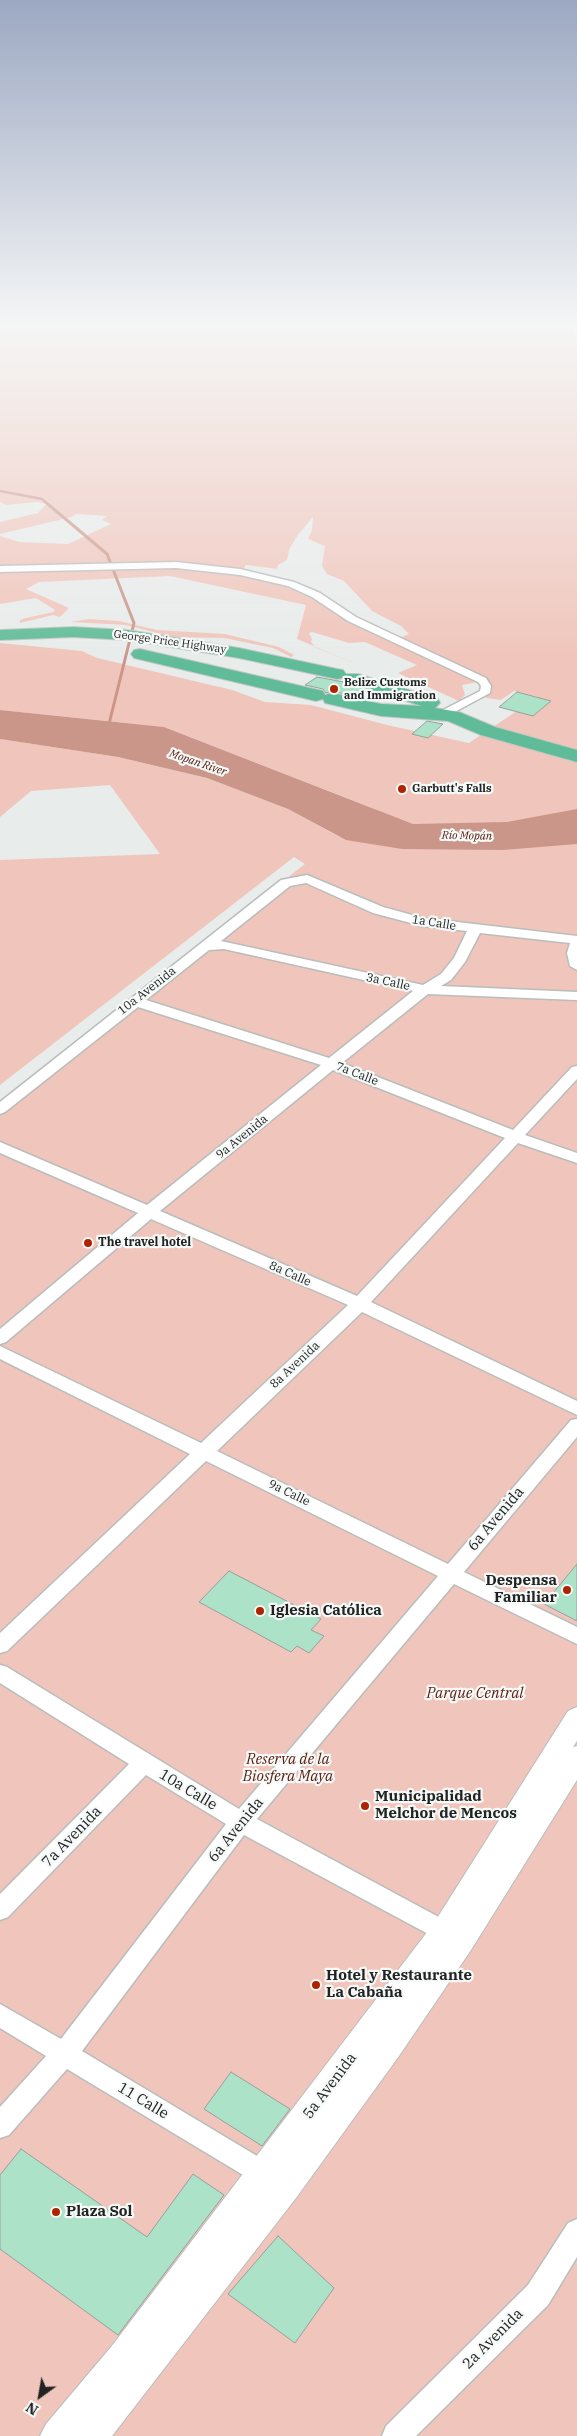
<!DOCTYPE html>
<html>
<head>
<meta charset="utf-8">
<style>
	body { margin:0 }
	#map { position:relative; width:577px; height:2436px; overflow:hidden; background:#e8ecea; font-family:"IBM Plex Serif",serif }
	canvas { display:block }
	.north { position:absolute; left:15px; top:2371px; width:50px; height:50px; -webkit-text-stroke:4px #f5f9f7; paint-order:stroke; rotate:212deg; font-size:14px; font-weight:700; line-height:20px; text-align:center; color:#212322 }
	.north::after { content:''; display:block; margin:auto; width:18px; height:22px; background:#212322; clip-path:polygon(50% 0,100% 100%,50% 72%,0 100%) }
</style>
</head>
<body>
<div id="map">
<canvas width="577" height="2436"></canvas>
<div class="north">N</div>
</div>
<script>
const g = document.querySelector('canvas').getContext('2d');
g.lineJoin = 'round';
function paint(path, color) {
  g.fillStyle = color;
  g.fill(path, 'evenodd');
}
function poly(rows) {
  const path = new Path2D();
  for (const r of rows) {
    path.moveTo(r[0], r[1]);
    for (let i = 2; i < r.length; i += 2) path.lineTo(r[i], r[i + 1]);
  }
  return path;
}
function strokePath(path, color, width, dash) {
  g.strokeStyle = color;
  g.lineWidth = width;
  g.lineCap = dash ? 'butt' : 'round';
  g.setLineDash(dash || []);
  g.stroke(path);
}
function drawText(font, color, halo, rows, align = 'center') {
  g.font = font + ' "IBM Plex Serif",serif';
  g.lineWidth = 4.5;
  g.setLineDash([]);
  g.textBaseline = 'middle';
  g.strokeStyle = halo;
  g.fillStyle = color;
  for (const [text, x, y, turn = 0] of rows) {
    g.save();
    g.translate(x, y);
    g.rotate((+turn || 0) * Math.PI / 180);
    g.textAlign = isNaN(turn) ? turn : align;
    if (halo) g.strokeText(text, 0, 0);
    g.fillText(text, 0, 0);
    g.restore();
  }
}
paint(poly([
	[0,322,572,322,577,341,577,2436,0,2436,0,1101,305,864,294,857,0,1085,0,860,160,854,110,785,31,791,0,817,0,739,118,757,207,778,288,809,340,837,375,809,164,727,0,710,0,643,82,651,97,658,232,690,265,702,311,705,387,725,469,743,538,697,514,691,501,700,487,698,484,696,488,690,483,681,462,685,465,695,459,701,398,673,417,665,365,642,349,643,312,632,309,633,312,639,311,642,315,647,366,668,297,639,306,605,170,576,39,582,26,589,69,608,60,617,53,615,20,623,20,620,26,618,53,612,55,610,36,598,0,604,0,536,19,542,68,544,111,524,102,520,107,516,76,514,72,517,0,534,0,522,38,513,46,504,37,502,6,505,0,502],
	[313,517,312,530,308,539,325,546,322,566,327,574,344,581,372,611,401,626,409,634,402,637,391,637,351,622,327,607,310,593,259,576,240,574,246,565,277,569,278,565,287,560,289,550,297,536],
	[89,619,119,621,157,630,225,634,279,647,294,655,291,657,273,648,224,638,163,637,161,634,126,625,71,622]
]), '#f0c5bb');
paint(poly([
	[0,710,164,727,413,824,507,822,577,809,577,844,503,850,402,849,346,840,288,809,207,778,118,757,0,739]
]), '#cb968a');
strokePath(poly([
	[0,491,42,499,51,507]
]), '#cb968a', 2.5);
strokePath(poly([
	[49,505,107,554,134,623,108,728]
]), '#cb968a', 3);
const building = poly([
	[317,677,344,682,363,689,353,696,332,691,326,693,323,689,305,685,317,677],
	[517,692,551,701,533,716,499,707,517,692],
	[427,721,443,724,428,738,412,734,427,721],
	[577,1564,577,1621,544,1604,577,1564],
	[229,1571,321,1619,311,1630,324,1636,309,1653,297,1646,291,1652,199,1602,229,1571],
	[231,2072,290,2109,262,2146,204,2109,231,2072],
	[21,2149,147,2237,193,2174,224,2195,118,2335,0,2249,0,2175,21,2149],
	[278,2236,334,2288,295,2343,228,2294,278,2236]
]);
paint(building, '#ace2c7');
strokePath(building, '#9b9f9d', 1);
const minor = poly([
	[176,562,240,569,294,582,320,593,356,617,486,678,491,686,490,693,447,716,439,716,439,712,480,691,481,686,478,682,348,621,312,597,288,586,240,575,176,568,0,572,0,566,176,562],
	[307,875,383,907,423,918,577,936,577,970,570,966,567,953,570,943,480,933,465,962,451,980,441,986,577,992,577,1000,428,994,342,1063,513,1130,572,1067,577,1066,577,1079,525,1135,577,1153,577,1163,518,1143,371,1302,577,1401,577,1415,362,1312,217,1451,448,1564,571,1420,577,1419,577,1437,464,1572,577,1627,577,1644,454,1584,257,1819,459,1928,463,1935,459,1942,451,1945,443,1942,244,1835,82,2051,277,2168,281,2177,277,2186,268,2190,67,2069,9,2135,0,2138,0,2107,46,2056,0,2028,0,2004,61,2039,226,1824,146,1775,8,1917,0,1920,0,1894,129,1764,0,1683,0,1665,7,1667,239,1809,438,1576,206,1461,7,1651,0,1653,0,1633,190,1454,0,1359,0,1346,201,1443,348,1305,151,1219,6,1342,0,1344,0,1329,138,1213,0,1153,0,1142,147,1205,321,1065,138,1007,5,1112,0,1114,0,1102,281,880,307,875],
	[306,883,373,913,422,926,467,931,454,958,441,974,423,985,221,941,290,886,306,883],
	[224,949,413,991,329,1058,146,1000,209,950,224,949],
	[333,1070,505,1138,357,1296,160,1211,333,1070],
	[577,2219,577,2257,548,2305,416,2436,382,2436,386,2426,528,2285,568,2223,577,2219]
]);
const tertiary = poly([
	[577,1707,577,1741,573,1747,577,1746,577,1780,471,1950,399,2056,296,2198,112,2436,40,2436,46,2424,111,2347,434,1923,568,1711,577,1707]
]);
const trunk = poly([
	[73,627,127,630,239,648,337,669,343,670,346,674,358,674,438,699,440,703,435,708,459,712,495,727,577,750,577,762,481,735,448,721,381,716,325,703,323,699,325,695,332,693,381,704,422,706,346,682,343,678,337,679,239,658,127,640,73,637,0,640,0,630,73,627],
	[140,649,323,691,325,695,323,699,316,701,134,658,131,654,134,650,140,649]
]);
strokePath(minor, '#b9bdbb', 3);
strokePath(tertiary, '#b9bdbb', 2);
strokePath(trunk, '#c5c6c6', 2);
paint(minor, '#fff');
paint(tertiary, '#fff');
paint(trunk, '#60bc98');
const sky = g.createLinearGradient(0, 0, 0, 663);
sky.addColorStop(0, '#9ca8c2');
sky.addColorStop(0.49, '#f5f6f6');
sky.addColorStop(1, '#f5f6f600');
g.fillStyle = sky;
g.fillRect(0, 0, 577, 663);
for (const [x, y, r, color] of [
	[334,689,5,"#af2300"],
	[402,789,5,"#af2300"],
	[88,1243,5,"#af2300"],
	[567,1590,5,"#af2300"],
	[260,1611,5,"#af2300"],
	[365,1806,5,"#af2300"],
	[316,1985,5,"#af2300"],
	[56,2212,5,"#af2300"]
]) {
  const dot = new Path2D();
  dot.arc(x, y, r, 0, 2 * Math.PI);
  g.fillStyle = color;
  g.fill(dot);
  strokePath(dot, '#f5f9f7', 2);
}
drawText('11px', '#212322', '#f5f9f7', [
	["George Price Highway",170,642,8]
]);
drawText('bold 11px', '#212322', '#f5f9f7', [
	["Belize Customs",344,683],
	["and Immigration",344,696],
	["Garbutt's Falls",412,789]
], 'left');
drawText('italic 11px', '#521306', '#f5f9f7', [
	["Mopan River",198,763,19],
	["Río Mopán",467,836,1]
]);
drawText('12px', '#212322', '#f5f9f7', [
	["1a Calle",434,923,9],
	["3a Calle",388,982,12],
	["10a Avenida",147,991,-38],
	["7a Calle",357,1074,21],
	["9a Avenida",242,1137,-39],
	["8a Calle",290,1274,24],
	["8a Avenida",295,1365,-43],
	["9a Calle",289,1493,26]
]);
drawText('bold 12px', '#212322', '#f5f9f7', [
	["The travel hotel",98,1243]
], 'left');
drawText('15px', '#212322', '#f5f9f7', [
	["6a Avenida",496,1519,-50],
	["10a Calle",188,1790,31],
	["6a Avenida",236,1830,-51],
	["7a Avenida",72,1837,-46],
	["5a Avenida",330,2086,-53],
	["11 Calle",143,2101,31],
	["2a Avenida",493,2339,-45]
]);
drawText('bold 15px', '#212322', '#f5f9f7', [
	["Despensa",557,1581,"right"],
	["Familiar",557,1598,"right"],
	["Iglesia Católica",270,1611],
	["Municipalidad",375,1797],
	["Melchor de Mencos",375,1814],
	["Hotel y Restaurante",326,1976],
	["La Cabaña",326,1993],
	["Plaza Sol",66,2212]
], 'left');
drawText('italic 15px', '#5c1c0f', '#f5f9f7', [
	["Parque Central",475,1694],
	["Reserva de la",288,1760],
	["Biosfera Maya",288,1777]
]);
</script>
</body>
</html>
